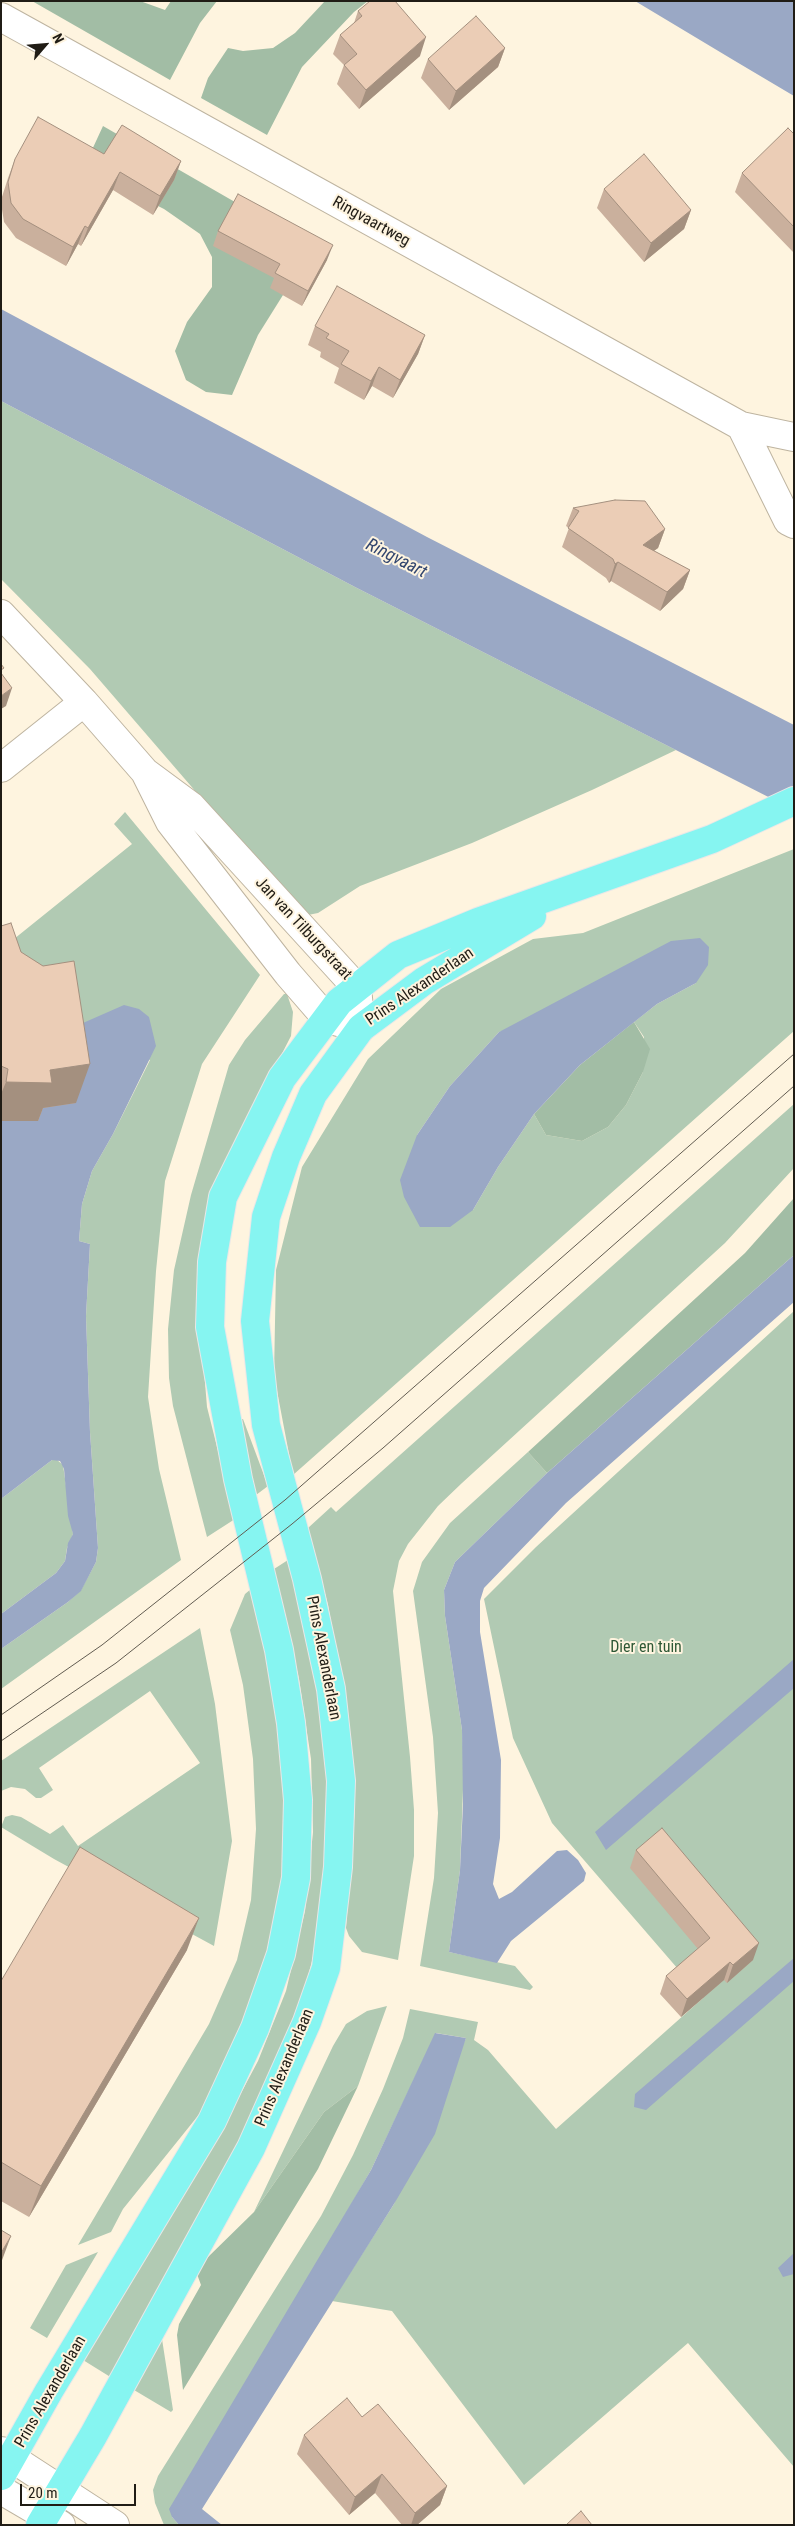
<!DOCTYPE html>
<html>
<head>
<meta charset="utf-8">
<style>
	body { margin:0 }
	#map { position:relative; width:795px; height:2526px; overflow:hidden; background:#fef4df; font-family:"Roboto Condensed",sans-serif }
	canvas { display:block }
	.frame { position:absolute; inset:0; border:2px solid #201c15; pointer-events:none }
	.north { position:absolute; left:20px; top:20px; width:50px; height:50px; -webkit-text-stroke:4px #fef4df; paint-order:stroke; rotate:63deg; font-size:14px; font-weight:700; line-height:20px; text-align:center; color:#201c15 }
	.north::after { content:''; display:block; margin:auto; width:18px; height:22px; background:#201c15; clip-path:polygon(50% 0,100% 100%,50% 72%,0 100%) }
	.scale { position:absolute; left:20px; top:2484px; width:116px; height:22px; box-sizing:border-box; border:2px solid #201c15; border-top:0; padding-left:6px; font-size:15px; line-height:18px; white-space:nowrap; color:#201c15; -webkit-text-stroke:4px #fef4df; paint-order:stroke }
</style>
</head>
<body>
<div id="map">
<canvas width="795" height="2526"></canvas>
<div class="frame"></div>
<div class="north">N</div>
<div class="scale">20 m</div>
</div>
<script>
const g = document.querySelector('canvas').getContext('2d');
g.lineJoin = 'round';
function paint(path, color) {
  g.fillStyle = color;
  g.fill(path, 'evenodd');
}
function poly(rows) {
  const path = new Path2D();
  for (const r of rows) {
    path.moveTo(r[0], r[1]);
    for (let i = 2; i < r.length; i += 2) path.lineTo(r[i], r[i + 1]);
  }
  return path;
}
function strokePath(path, color, width, dash) {
  g.strokeStyle = color;
  g.lineWidth = width;
  g.lineCap = dash ? 'butt' : 'round';
  g.setLineDash(dash || []);
  g.stroke(path);
}
function drawText(font, color, halo, rows, align = 'center') {
  g.font = font + ' "Roboto Condensed",sans-serif';
  g.lineWidth = 4;
  g.setLineDash([]);
  g.textBaseline = 'middle';
  g.strokeStyle = halo;
  g.fillStyle = color;
  for (const [text, x, y, turn = 0] of rows) {
    g.save();
    g.translate(x, y);
    g.rotate((+turn || 0) * Math.PI / 180);
    g.textAlign = isNaN(turn) ? turn : align;
    if (halo) g.strokeText(text, 0, 0);
    g.fillText(text, 0, 0);
    g.restore();
  }
}
paint(poly([
	[1,401,355,587,676,750,592,790,472,843,360,886,318,913,303,916,90,669,1,579],
	[125,812,260,975,202,1064,165,1181,156,1271,148,1397,159,1469,181,1560,1,1689,1,1649,68,1602,81,1590,96,1562,98,1548,90,1432,86,1316,90,1244,79,1241,82,1204,92,1171,113,1134,150,1060,67,1030,9,943,132,844,114,824],
	[794,849,794,1031,293,1475,274,1375,276,1270,302,1167,368,1059,441,989,533,939,583,933],
	[696,983,657,1004,634,1022,644,1037,643,1072,626,1105,608,1127,582,1141,546,1135,534,1114,498,1167,473,1210,417,1135,450,1086,499,1032],
	[284,994,287,994,293,1012,291,1036,251,1114,202,1346,207,1407,235,1519,207,1537,173,1406,169,1378,168,1329,174,1270,191,1195,229,1065,245,1040],
	[794,1104,794,1168,725,1243,462,1483,438,1506,408,1544,399,1561,393,1591,410,1757,414,1810,414,1856,398,1960,362,1952,349,1936,346,1928,355,1807,347,1709,328,1605,308,1528,331,1507,336,1512],
	[794,1311,794,2467,688,2343,524,2485,392,2311,332,2301,394,2204,466,2038,436,2033,371,2170,172,2517,179,2525,164,2525,155,2503,153,2490,158,2476,321,2216,353,2155,383,2089,403,2038,410,2009,478,2022,474,2040,488,2050,556,2129,703,1998,552,1823,513,1738,484,1599,536,1547],
	[237,1419,243,1419,268,1486,256,1495],
	[528,1452,547,1473,455,1562,444,1590,445,1616,462,1730,464,1763,460,1870,449,1952,515,1966,533,1987,530,1990,420,1966,434,1878,438,1813,433,1737,413,1591,422,1562,450,1523],
	[56,1459,63,1465,73,1534,67,1548,65,1561,56,1573,1,1614,1,1499,52,1460],
	[288,1560,316,1678,329,1796,322,1916,312,1961,302,2000,268,2080,217,2187,112,2378,83,2360,233,2108,258,2061,286,1991,305,1911,313,1832,311,1759,299,1679,274,1569],
	[251,1589,268,1662,280,1727,285,1777,285,1844,280,1901,270,1955,253,2009,201,2112,123,2209,111,2232,78,2245,209,2024,237,1960,251,1900,256,1829,253,1759,243,1685,230,1630,245,1594],
	[200,1628,215,1704,232,1841,214,1946,54,1859,1,1827,5,1817,12,1815,21,1817,50,1834,63,1825,78,1846,200,1763,150,1691,39,1768,53,1790,41,1798,36,1798,25,1789,11,1787,1,1791,1,1761],
	[387,2006,358,2086,324,2112,254,2212,333,2046,346,2024,367,2011],
	[98,2252,47,2338,30,2328,66,2265],
	[162,2339,173,2410,171,2412,134,2390]
]), '#b1cab3');
paint(poly([
	[32,1,140,1,165,10,171,1,217,1,200,23,170,80],
	[325,1,368,1,354,12,302,67,267,135,201,98,208,78,228,48,243,51,273,48,295,33],
	[103,126,313,247,258,335,232,395,206,392,186,380,175,351,187,322,212,287,212,257,200,234,164,209,120,187,91,152],
	[634,1022,650,1049,643,1072,626,1105,608,1127,582,1141,546,1135,534,1114,580,1065],
	[794,1198,794,1255,547,1473,528,1452,745,1253],
	[358,2086,318,2169,183,2390,177,2335,179,2324,201,2285,197,2274,206,2259,254,2212,324,2112]
]), '#a2bda5');
paint(poly([
	[635,1,794,1,794,96,735,61],
	[1,309,427,537,794,725,794,810,355,587,1,401],
	[700,938,709,947,708,965,696,983,657,1004,580,1065,534,1114,498,1167,473,1210,450,1227,420,1227,404,1197,400,1180,417,1135,450,1086,499,1032,671,941],
	[124,1005,139,1009,149,1017,156,1046,113,1134,92,1171,82,1204,79,1241,90,1244,86,1316,90,1432,98,1548,96,1562,81,1591,68,1602,1,1649,1,1614,56,1573,65,1561,68,1543,73,1534,68,1516,64,1469,60,1461,52,1460,1,1499,1,1120,37,1120,67,1030],
	[794,1255,794,1302,566,1503,484,1588,480,1601,480,1632,501,1760,500,1838,493,1884,499,1899,512,1892,557,1851,567,1850,578,1860,586,1873,584,1881,511,1941,497,1963,449,1952,460,1870,463,1804,462,1730,445,1616,444,1590,455,1562,547,1473],
	[794,1659,794,1688,606,1850,595,1832],
	[794,1958,794,1981,646,2110,634,2107,635,2094],
	[435,2033,466,2038,435,2134,394,2204,202,2509,222,2525,179,2525,172,2517,169,2509,371,2170],
	[794,2253,794,2274,783,2277,778,2268]
]), '#9aa8c5');
const minor = poly([
	[1,17,741,426,794,437],
	[741,426,788,521,794,524],
	[1,614,84,702,145,772,191,806,357,988,361,1028,327,1019,288,974,170,822,145,772],
	[1,768,84,702],
	[1,2451,115,2525],
	[1,2490,61,2525]
]);
const major = poly([
	[1,2476,49,2391,212,2121,255,2028,281,1954,296,1878,298,1800,291,1723,279,1650,238,1479,210,1327,212,1262,223,1197,282,1078,339,1002,398,955,478,922,712,839,794,801],
	[40,2525,93,2436,251,2148,307,2022,326,1968,338,1867,341,1781,331,1689,307,1579,266,1425,255,1321,266,1217,286,1157,313,1094,361,1028,424,981,532,916]
]);
strokePath(minor, '#beb4a0', 30);
strokePath(major, '#e9e8e8', 30);
strokePath(minor, '#fff', 28);
strokePath(major, '#86f5f1', 28);
strokePath(poly([
	[1,1715,102,1645,285,1500,794,1054],
	[1,1741,116,1663,292,1524,383,1448,794,1086]
]), '#625c51', 1);
paint(poly([
	[358,11,420,56,359,109,337,84,344,65,333,54,340,35,354,23],
	[505,48,498,67,449,110,421,78,428,59],
	[794,134,794,253,735,192,742,173],
	[104,154,181,161,174,180,153,215,113,190,81,246,78,244,66,266,16,238,4,222,1,203,1,200,8,178,15,159],
	[604,189,691,210,684,229,644,262,597,208],
	[218,231,327,260,302,306,270,288,274,278,213,246],
	[315,326,425,335,418,354,393,398,372,386,364,400,334,383,339,368,320,357,321,352,308,345],
	[573,508,665,529,658,548,654,551,690,570,683,589,660,611,611,581,609,583,606,578,562,547,569,528,566,526],
	[1,926,76,1103,43,1108,38,1121,1,1121],
	[636,1850,753,1960,727,1983,724,1980,681,2017,660,1994,666,1976,698,1949,630,1868],
	[187,1950,29,2217,1,2201,1,1981],
	[362,2417,447,2486,440,2505,417,2525,402,2525,375,2493,349,2515,297,2454,304,2435]
]), '#cab09d');
paint(poly([
	[426,37,420,56,359,109,366,90],
	[505,48,498,67,449,110,456,91],
	[181,161,174,180,153,215,160,196],
	[120,172,113,190,81,246,88,228],
	[691,210,684,229,644,262,651,243],
	[85,226,78,244,66,266,73,247],
	[333,245,327,260,302,306,308,291],
	[425,335,418,354,393,398,400,380],
	[379,367,372,386,364,400,371,381],
	[665,529,658,548,636,563,643,545],
	[618,562,611,581,609,583,615,564],
	[690,570,683,589,660,611,667,592],
	[12,688,6,706,1,709,1,696],
	[90,1064,76,1103,43,1108,38,1121,1,1121,1,1094,6,1082,50,1070],
	[199,1918,187,1950,29,2217,41,2186],
	[759,1943,753,1960,727,1983,733,1965],
	[730,1962,724,1980,681,2017,687,1999],
	[11,2236,1,2263,1,2253],
	[382,2474,375,2493,349,2515,355,2497],
	[447,2486,440,2505,417,2525,411,2525,415,2513]
]), '#a4907f');
const building = poly([
	[370,1,395,1,426,37,366,90,344,65,357,54,340,35,362,16,358,11,370,1],
	[476,16,505,48,456,91,428,59,476,16],
	[38,117,104,154,122,125,181,161,160,196,120,172,88,228,85,226,73,247,23,219,11,203,8,182,15,159,38,117],
	[788,128,794,134,794,227,742,173,788,128],
	[644,154,691,210,651,243,604,189,644,154],
	[238,194,333,245,308,291,275,273,280,264,218,231,238,194],
	[337,286,425,335,400,380,379,367,371,381,341,364,349,351,326,338,329,334,315,326,337,286],
	[615,500,645,501,665,529,643,545,690,570,667,592,618,562,615,564,613,559,568,528,579,511,573,508,615,500],
	[1,664,4,668,1,670,1,664],
	[1,673,12,688,1,696,1,673],
	[11,923,21,952,43,966,74,961,90,1064,50,1070,52,1083,6,1082,8,1069,1,1066,1,926,11,923],
	[662,1828,759,1943,733,1965,730,1962,687,1999,666,1976,710,1938,636,1850,662,1828],
	[80,1847,199,1918,41,2186,1,2162,1,1981,80,1847],
	[1,2230,11,2236,1,2253,1,2230],
	[347,2398,362,2417,378,2404,447,2486,415,2513,382,2474,355,2497,304,2435,347,2398],
	[581,2511,592,2525,566,2525,581,2511]
]);
paint(building, '#ebcdb6');
strokePath(building, '#a4907f', 1);
drawText('16px', '#201c15', '#fef4df', [
	["Ringvaartweg",371,222,29],
	["Jan van Tilburgstraat",303,929,47],
	["Prins Alexanderlaan",420,987,-34],
	["Prins Alexanderlaan",323,1658,79],
	["Prins Alexanderlaan",285,2068,-67],
	["Prins Alexanderlaan",51,2392,-60]
]);
drawText('16px', '#2d5734', '#fef4df', [
	["Dier en tuin",646,1648]
]);
drawText('italic 18px', '#32466f', '#fef4df', [
	["Ringvaart",396,559,27]
]);
</script>
</body>
</html>
